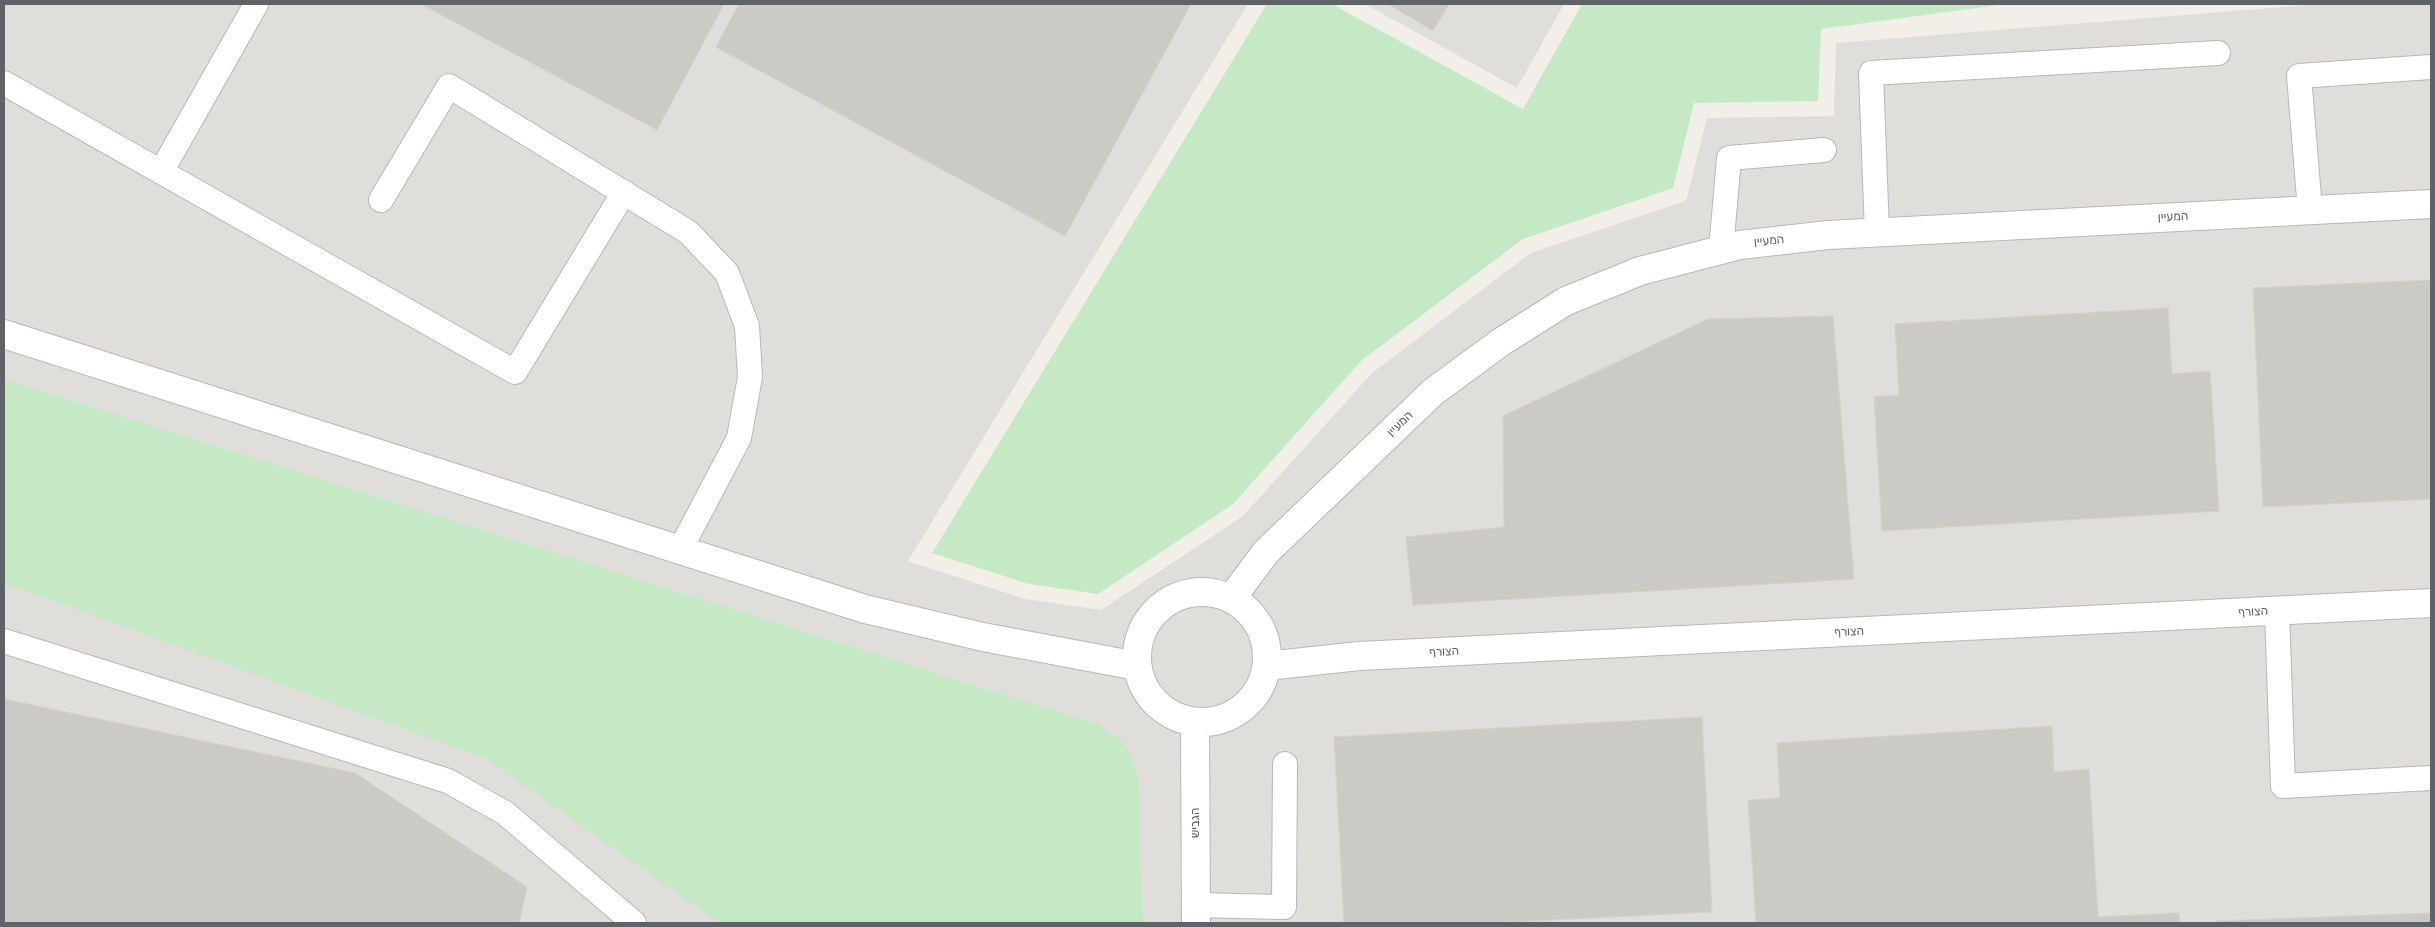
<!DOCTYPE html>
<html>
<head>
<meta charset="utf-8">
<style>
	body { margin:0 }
	#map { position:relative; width:2435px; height:927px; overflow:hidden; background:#f1efe8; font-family:Rubik,sans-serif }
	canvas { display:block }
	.frame { position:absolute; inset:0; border:5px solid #5f6368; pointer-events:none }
</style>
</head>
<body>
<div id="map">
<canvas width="2435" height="927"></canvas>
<div class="frame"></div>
</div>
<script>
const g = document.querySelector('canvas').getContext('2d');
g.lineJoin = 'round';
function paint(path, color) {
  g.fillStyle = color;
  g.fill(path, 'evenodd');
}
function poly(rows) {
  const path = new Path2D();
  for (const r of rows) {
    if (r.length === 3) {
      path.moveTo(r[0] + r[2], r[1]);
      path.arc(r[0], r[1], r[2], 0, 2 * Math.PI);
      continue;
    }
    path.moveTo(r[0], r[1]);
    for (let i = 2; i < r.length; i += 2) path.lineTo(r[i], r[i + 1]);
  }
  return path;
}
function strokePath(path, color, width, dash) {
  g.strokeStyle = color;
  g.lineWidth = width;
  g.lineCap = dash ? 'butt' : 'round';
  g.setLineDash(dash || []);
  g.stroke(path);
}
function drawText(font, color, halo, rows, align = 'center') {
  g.font = font + ' Rubik,"Noto Sans Hebrew",sans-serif';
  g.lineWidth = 4;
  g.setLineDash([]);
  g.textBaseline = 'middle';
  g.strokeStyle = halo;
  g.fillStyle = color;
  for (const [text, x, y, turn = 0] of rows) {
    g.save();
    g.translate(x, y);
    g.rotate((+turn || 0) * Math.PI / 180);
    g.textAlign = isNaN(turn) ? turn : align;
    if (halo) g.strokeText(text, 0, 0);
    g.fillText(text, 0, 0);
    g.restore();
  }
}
paint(poly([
	[4,4,1248,4,908,561,1025,599,1101,610,1243,516,1372,373,1531,253,1686,201,1707,118,1834,116,1836,43,2321,4,2431,4,2431,923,4,923],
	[1365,4,1564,4,1517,88]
]), '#e0deda');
paint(poly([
	[1267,4,1332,4,1523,109,1582,4,2006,4,1821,29,1818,101,1694,103,1673,188,1523,239,1361,361,1233,504,1098,594,1029,584,932,553],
	[4,379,1097,724,1124,743,1138,776,1143,923,719,923,486,759,4,583]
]), '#c5e8c5');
const building = poly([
	[421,4,724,4,657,130,421,4],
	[739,4,1191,4,1065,236,716,47,739,4],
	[1388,4,1449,4,1433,31,1388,4],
	[2431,280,2431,499,2263,507,2253,288,2431,280],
	[2168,308,2172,374,2210,371,2219,511,1882,531,1874,397,1899,395,1895,324,2168,308],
	[1833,316,1854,579,1413,605,1406,537,1504,527,1503,416,1708,319,1833,316],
	[4,699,355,773,527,887,519,923,4,923,4,699],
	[1702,717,1712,912,1489,923,1344,923,1334,737,1702,717],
	[2052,726,2054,772,2089,769,2098,917,2179,913,2180,923,1756,923,1748,800,1780,798,1777,743,2052,726],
	[2431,913,2431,923,2216,923,2216,921,2431,913]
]);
paint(building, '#cccac5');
strokePath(building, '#d6d1c6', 1);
const service = poly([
	[4,83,515,372,624,192],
	[161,172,256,4],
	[381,200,449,86,688,232,727,273,747,326,750,377,739,438,680,550],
	[2310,210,2299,76,2431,67],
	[1877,232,1871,73,2218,53],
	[1721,250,1729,158,1824,150],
	[2277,610,2283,786,2431,778],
	[4,641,448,781,505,813,634,923],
	[1196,905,1284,907,1285,764]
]);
const minor = poly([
	[4,334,865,609,983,637,1137,666],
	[1202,657,65],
	[1231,599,1266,552,1433,392,1501,342,1566,301,1640,271,1740,245,1828,235,2431,204],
	[1267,666,1359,656,2431,603],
	[1195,722,1196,923]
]);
strokePath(service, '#b5b8bc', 26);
strokePath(minor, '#b5b8bc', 30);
strokePath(service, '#fff', 24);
strokePath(minor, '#fff', 28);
drawText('12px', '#5f6368', '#fff', [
	["המעיין",2173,217,-3],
	["המעיין",1769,241,-6],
	["המעיין",1400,424,-44],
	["הצורף",2253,612,-3],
	["הצורף",1849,632,-3],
	["הצורף",1444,652,-3],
	["הגביש",1196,823,-90]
]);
</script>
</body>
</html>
